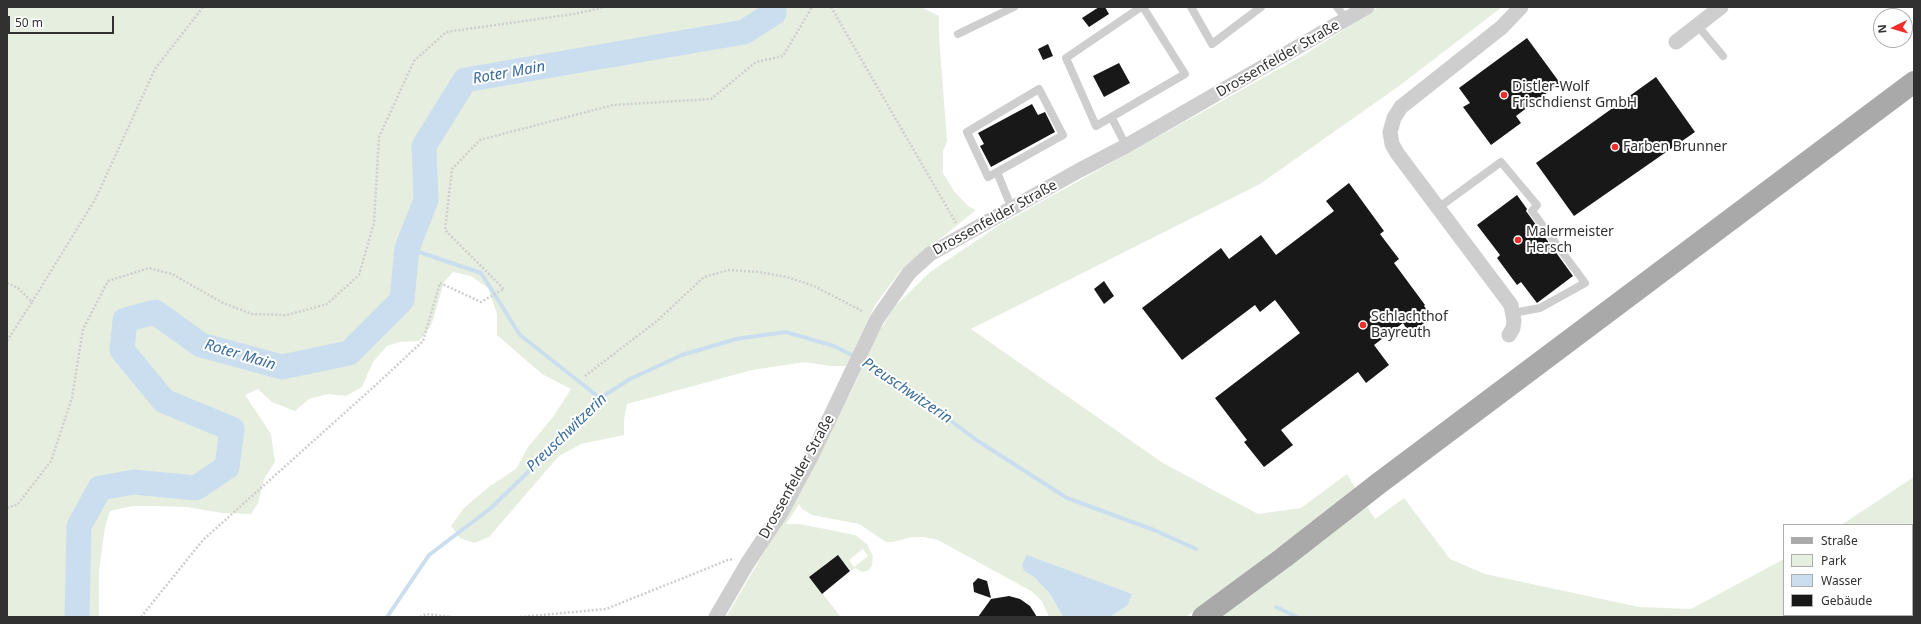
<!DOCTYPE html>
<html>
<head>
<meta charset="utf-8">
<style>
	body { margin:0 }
	#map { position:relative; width:1921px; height:624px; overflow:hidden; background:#fff; font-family:"Noto Sans",sans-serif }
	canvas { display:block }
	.frame { position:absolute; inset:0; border:8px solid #313131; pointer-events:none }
	.legend { position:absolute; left:1783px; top:524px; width:130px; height:92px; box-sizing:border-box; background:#fff; border:1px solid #adadad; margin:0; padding:5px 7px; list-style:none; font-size:12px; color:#313131 }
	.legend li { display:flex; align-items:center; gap:8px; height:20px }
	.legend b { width:20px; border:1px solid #adadad }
	.north { position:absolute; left:1873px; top:8px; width:40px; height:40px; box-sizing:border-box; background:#fff; border:1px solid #adadad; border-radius:50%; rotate:265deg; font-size:11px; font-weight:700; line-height:16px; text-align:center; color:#313131 }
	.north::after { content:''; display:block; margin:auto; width:14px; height:18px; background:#f12d2b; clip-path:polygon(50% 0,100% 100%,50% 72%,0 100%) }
	.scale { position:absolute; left:8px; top:16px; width:106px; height:18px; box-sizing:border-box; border:2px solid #313131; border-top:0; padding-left:5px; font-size:12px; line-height:14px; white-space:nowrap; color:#313131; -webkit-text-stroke:3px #fff; paint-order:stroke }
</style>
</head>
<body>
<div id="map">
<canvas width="1921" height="624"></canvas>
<div class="frame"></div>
<ul class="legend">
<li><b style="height:5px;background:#a9a9a9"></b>Straße</li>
<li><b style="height:11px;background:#e6efdf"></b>Park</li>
<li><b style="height:11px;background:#cbdeef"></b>Wasser</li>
<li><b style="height:11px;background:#181818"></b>Gebäude</li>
</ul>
<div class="north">N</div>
<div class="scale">50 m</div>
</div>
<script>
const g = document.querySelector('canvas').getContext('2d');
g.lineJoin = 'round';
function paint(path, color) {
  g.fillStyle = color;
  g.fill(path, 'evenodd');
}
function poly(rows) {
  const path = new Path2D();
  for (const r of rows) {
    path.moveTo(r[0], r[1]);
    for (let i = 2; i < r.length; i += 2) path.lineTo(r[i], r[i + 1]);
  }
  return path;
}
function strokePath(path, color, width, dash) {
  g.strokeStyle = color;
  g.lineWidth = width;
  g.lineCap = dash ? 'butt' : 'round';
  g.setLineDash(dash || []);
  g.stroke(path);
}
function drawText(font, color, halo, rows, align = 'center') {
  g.font = font + ' "Noto Sans",sans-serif';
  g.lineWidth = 4;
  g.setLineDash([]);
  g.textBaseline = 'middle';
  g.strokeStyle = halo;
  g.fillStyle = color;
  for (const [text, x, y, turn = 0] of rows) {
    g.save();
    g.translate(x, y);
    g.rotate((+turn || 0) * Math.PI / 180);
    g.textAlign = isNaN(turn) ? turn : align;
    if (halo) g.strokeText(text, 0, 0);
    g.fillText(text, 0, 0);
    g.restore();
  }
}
paint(poly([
	[7,7,921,7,939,16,939,35,947,141,943,152,943,173,954,191,968,206,976,210,901,270,875,305,846,366,830,366,805,362,752,370,627,404,624,420,624,435,581,444,559,456,489,537,474,543,460,538,451,526,464,508,490,486,516,469,528,447,553,417,571,389,542,374,497,335,497,314,488,288,471,276,453,272,444,282,431,326,419,341,400,342,387,346,373,362,362,387,346,396,328,394,309,399,295,411,272,402,258,389,245,395,271,434,275,462,264,479,258,503,251,514,222,513,186,507,158,506,132,506,110,511,105,527,99,571,99,617,7,617],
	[1379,7,1502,7,1399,86,1260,184,971,329,1163,463,1258,514,1301,508,1347,474,1356,489,1186,617,1110,617,1128,605,1024,571,1034,577,1050,594,1063,617,1049,617,1042,601,1031,591,938,540,923,537,912,537,893,542,886,542,859,524,812,515,802,509,799,504,786,524,800,524,855,535,867,544,873,556,872,566,867,571,862,572,855,568,851,571,845,563,841,566,847,574,842,578,829,561,809,577,841,617,726,617,799,493,852,390,879,332,894,307,930,272,998,226,1304,55],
	[863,549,868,556,854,567,849,560],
	[1914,477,1914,617,1218,617,1366,505,1375,519,1404,498,1450,559,1485,574,1639,607,1691,609,1784,559,1784,615,1912,615,1912,525,1841,525]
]), '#e6efdf');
paint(poly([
	[1027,555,1132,594,1128,605,1110,617,1063,617,1050,594,1034,577,1024,571,1022,564]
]), '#cbdeef');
strokePath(poly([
	[407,248,481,273,520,335,600,398],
	[1276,607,1297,617],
	[387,617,429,555,491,508,558,443,600,398,630,379,682,355,736,339,786,332,834,346,883,371,978,441,1067,498,1154,530,1196,549]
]), '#cbdeef', 4);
strokePath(poly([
	[77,617,79,526,100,488,134,482,196,488,227,467,232,429,164,401,122,350,125,320,155,312,201,345,282,367,349,353,402,300,407,248,426,200,424,146,465,80,744,32,774,13,774,7]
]), '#cbdeef', 25);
paint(poly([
	[1099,7,1105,7,1109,14,1089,27,1082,18],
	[1527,38,1560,83,1516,116,1521,123,1491,145,1463,107,1470,103,1459,88],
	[1048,44,1053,56,1043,60,1038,49],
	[1119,63,1130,83,1104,97,1093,76],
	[1656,77,1695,132,1574,216,1536,163],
	[1032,104,1038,115,1045,112,1055,132,991,167,980,146,984,144,978,133],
	[1349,183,1384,231,1380,234,1399,259,1394,263,1425,305,1424,306,1432,317,1410,334,1403,323,1374,345,1389,365,1366,383,1358,372,1281,430,1293,445,1264,467,1244,442,1247,440,1215,398,1300,333,1275,300,1260,312,1255,305,1182,360,1142,308,1221,248,1229,259,1261,235,1276,255,1334,211,1326,201],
	[1517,195,1527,209,1526,211,1573,276,1537,303,1521,282,1517,285,1497,258,1500,255,1477,225],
	[1104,281,1114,296,1104,304,1094,289],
	[838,555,850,571,822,594,809,577],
	[978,578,987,581,991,598,974,592,973,583],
	[1009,596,1020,599,1030,606,1037,617,978,617,991,599]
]), '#181818');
strokePath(poly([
	[831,7,956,223],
	[7,283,18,288,32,302,96,198,155,69,203,7],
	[7,341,32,302],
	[585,376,657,321,704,277,729,270,758,272,787,277,814,286,864,312],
	[7,508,18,504,51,461,72,398,83,329,108,281,149,268,172,274,223,303,252,314,287,315,327,304,359,275,374,223,379,137,414,61,446,32,574,14,605,7],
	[141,617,203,540,378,383,423,341,440,283,481,302,504,289,445,230,452,169,480,140,613,105,711,99,756,62,783,56,812,7],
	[420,617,426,614,452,617],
	[520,617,606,609,728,560,734,559],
	[1913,617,1914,616]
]), '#cecece', 2.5, [2, 2]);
strokePath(poly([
	[1141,7,1066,58,1096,126,1185,74,1143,7],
	[1191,7,1212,44,1261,7],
	[1337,7,1347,20],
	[1697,25,1723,56],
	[958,34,1014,7],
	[1112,118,1126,146],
	[997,172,988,177,967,132,1039,89,1063,135,997,172,1012,209],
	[1438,208,1501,162,1537,205,1532,211,1585,283,1540,308,1513,313]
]), '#cecece', 8);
strokePath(poly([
	[1676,42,1721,7],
	[1509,335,1513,328,1514,321,1511,305,1397,153,1392,144,1390,132,1394,118,1401,107,1502,27,1521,7],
	[716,617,747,564,782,511,811,457,877,319,909,273,930,254,1078,171,1126,146,1367,7]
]), '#cecece', 15);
strokePath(poly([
	[1203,617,1283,558,1378,484,1914,82]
]), '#a9a9a9', 22);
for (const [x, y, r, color] of [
	[1504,95,4,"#f12d2b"],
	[1615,147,4,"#f12d2b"],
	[1518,240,4,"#f12d2b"],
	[1363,325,4,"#f12d2b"]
]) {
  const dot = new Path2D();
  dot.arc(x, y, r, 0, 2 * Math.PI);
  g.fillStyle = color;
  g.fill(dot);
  strokePath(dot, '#fff', 1.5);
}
drawText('14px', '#313131', '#fff', [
	["Drossenfelder Straße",1278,59,-30],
	["Drossenfelder Straße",995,218,-29],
	["Drossenfelder Straße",797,477,-61]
]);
drawText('14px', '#313131', '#fff', [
	["Distler-Wolf",1512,87],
	["Frischdienst GmbH",1512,103],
	["Farben Brunner",1623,147],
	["Malermeister",1526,232],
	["Hersch",1526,248],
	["Schlachthof",1371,317],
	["Bayreuth",1371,333]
], 'left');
drawText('italic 15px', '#396c9a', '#fff', [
	["Roter Main",509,73,-10],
	["Roter Main",240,355,17],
	["Preuschwitzerin",907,391,34],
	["Preuschwitzerin",567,433,-44]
]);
</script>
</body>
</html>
